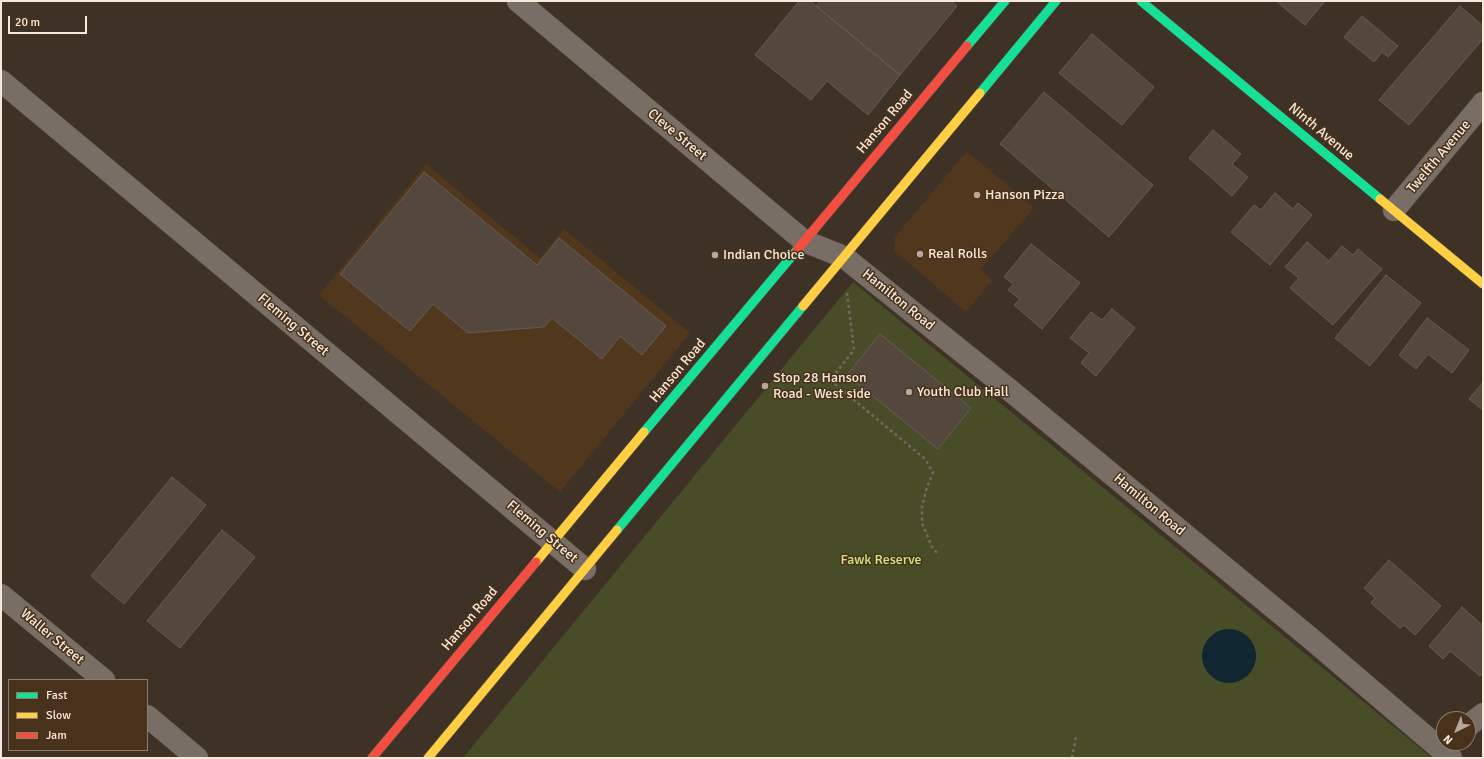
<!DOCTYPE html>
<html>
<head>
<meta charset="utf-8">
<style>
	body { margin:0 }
	#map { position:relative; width:1484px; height:759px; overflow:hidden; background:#3e3226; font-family:Signika,sans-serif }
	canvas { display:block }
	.frame { position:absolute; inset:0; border:2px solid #f7e8da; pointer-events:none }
	.legend { position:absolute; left:8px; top:679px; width:140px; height:72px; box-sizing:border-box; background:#49321b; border:1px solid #8f7b67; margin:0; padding:5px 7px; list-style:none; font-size:12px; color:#f7e8da }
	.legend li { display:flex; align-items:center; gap:8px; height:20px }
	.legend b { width:20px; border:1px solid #8f7b67 }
	.north { position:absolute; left:1436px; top:711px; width:40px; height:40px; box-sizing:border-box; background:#49321b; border:1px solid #8f7b67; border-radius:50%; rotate:223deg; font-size:11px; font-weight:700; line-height:16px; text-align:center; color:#f7e8da }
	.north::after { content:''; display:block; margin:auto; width:14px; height:18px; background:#b6a89b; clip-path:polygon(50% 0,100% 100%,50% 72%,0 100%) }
	.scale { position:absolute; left:8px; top:16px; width:79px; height:18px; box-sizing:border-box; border:2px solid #f7e8da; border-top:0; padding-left:5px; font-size:12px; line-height:14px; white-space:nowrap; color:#f7e8da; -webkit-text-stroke:3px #49321b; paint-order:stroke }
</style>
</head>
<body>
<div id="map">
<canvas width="1484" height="759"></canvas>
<div class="frame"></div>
<ul class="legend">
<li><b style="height:5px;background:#16e098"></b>Fast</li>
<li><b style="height:5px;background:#ffcf43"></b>Slow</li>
<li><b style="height:5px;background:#f24e42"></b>Jam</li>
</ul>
<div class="north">N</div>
<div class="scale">20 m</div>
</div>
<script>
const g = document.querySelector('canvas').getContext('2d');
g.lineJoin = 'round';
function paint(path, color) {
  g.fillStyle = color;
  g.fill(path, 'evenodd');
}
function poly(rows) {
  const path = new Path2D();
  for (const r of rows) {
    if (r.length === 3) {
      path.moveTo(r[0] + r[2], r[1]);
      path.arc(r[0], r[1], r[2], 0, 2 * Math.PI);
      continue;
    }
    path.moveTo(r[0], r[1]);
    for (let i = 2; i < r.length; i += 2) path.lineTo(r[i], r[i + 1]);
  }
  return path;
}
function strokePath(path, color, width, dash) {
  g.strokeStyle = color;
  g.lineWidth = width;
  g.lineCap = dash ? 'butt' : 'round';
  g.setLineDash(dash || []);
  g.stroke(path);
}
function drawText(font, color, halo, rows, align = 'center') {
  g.font = font + ' Signika,sans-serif';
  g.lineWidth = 3;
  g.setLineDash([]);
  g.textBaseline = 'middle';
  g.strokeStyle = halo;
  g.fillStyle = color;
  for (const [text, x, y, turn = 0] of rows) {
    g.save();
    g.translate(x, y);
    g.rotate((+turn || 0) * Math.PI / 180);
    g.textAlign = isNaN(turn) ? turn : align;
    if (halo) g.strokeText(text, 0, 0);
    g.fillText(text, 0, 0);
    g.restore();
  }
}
paint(poly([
	[967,151,1034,208,981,269,992,281,966,312,894,250,895,237],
	[426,164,540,258,564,229,690,333,560,492,319,295]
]), '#51371c');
paint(poly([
	[853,282,1432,758,463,758]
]), '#484d27');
paint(poly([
	[1229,656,27]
]), '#102631');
const building = poly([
	[799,1,810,1,900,75,868,115,827,81,811,100,755,55,799,1],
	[820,1,951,1,957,6,900,75,816,6,820,1],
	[1276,1,1325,1,1305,25,1276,1],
	[1460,6,1483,26,1483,39,1409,125,1379,100,1460,6],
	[1362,16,1398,46,1388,57,1382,52,1374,62,1344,37,1362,16],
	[1092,34,1154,87,1122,125,1059,73,1092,34],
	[1044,92,1153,185,1109,237,1000,144,1044,92],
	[1213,130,1241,154,1232,164,1248,177,1232,196,1189,158,1213,130],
	[424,172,537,265,559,238,666,326,642,355,620,336,602,359,552,318,544,327,468,333,433,304,410,331,340,274,424,172],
	[1275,193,1293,209,1298,203,1312,215,1270,265,1231,232,1254,205,1261,210,1275,193],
	[1307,242,1329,261,1342,246,1353,255,1358,249,1382,269,1333,325,1290,288,1299,278,1285,267,1307,242],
	[1031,244,1080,283,1042,329,1014,305,1020,299,1008,290,1013,284,1004,277,1031,244],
	[1386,275,1421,303,1370,366,1335,338,1386,275],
	[1112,309,1135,328,1096,376,1081,363,1089,353,1070,338,1091,312,1102,320,1112,309],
	[1427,318,1469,350,1452,373,1428,354,1416,369,1399,355,1427,318],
	[880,334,971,408,938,449,847,375,880,334],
	[1483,382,1483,410,1469,399,1483,382],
	[172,477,206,505,124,604,91,576,172,477],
	[222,530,255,557,180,648,147,621,222,530],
	[1389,560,1441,606,1415,635,1404,625,1400,628,1371,603,1375,598,1364,588,1389,560],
	[1462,607,1483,626,1483,673,1480,676,1450,651,1443,659,1429,646,1462,607]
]);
paint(building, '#54483e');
strokePath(building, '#665c51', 1);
const street = poly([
	[518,1,804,241,844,257,1006,387,1309,637,1451,758],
	[1,81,585,569],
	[1394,210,1483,103],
	[1,595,104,680],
	[147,716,197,758],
	[1468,726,1483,714]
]);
const fast = poly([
	[1141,1,1380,199],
	[967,46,1005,1],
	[980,93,1056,1],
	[644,432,797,250],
	[617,530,803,306]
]);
const slow = poly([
	[1380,199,1483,284],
	[803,306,980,93],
	[536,562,644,432],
	[428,758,617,530]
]);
const jam = poly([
	[797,250,967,46],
	[372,758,536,562]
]);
strokePath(street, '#5a4f44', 23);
strokePath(fast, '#5a4f44', 10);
strokePath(slow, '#5a4f44', 10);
strokePath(jam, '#5a4f44', 10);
strokePath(poly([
	[847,293,854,350,830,380,925,459,933,472,927,487,922,506,922,523,932,547,938,554],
	[1072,758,1076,737]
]), '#726960', 2.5, [3, 3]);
strokePath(street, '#786e65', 22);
strokePath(fast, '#16e098', 9);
strokePath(slow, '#ffcf43', 9);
strokePath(jam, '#f24e42', 9);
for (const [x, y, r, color] of [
	[977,195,4,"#b6a89b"],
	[920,254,4,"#b6a89b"],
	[715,255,4,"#b6a89b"],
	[765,386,4,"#b6a89b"],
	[909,392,4,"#b6a89b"]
]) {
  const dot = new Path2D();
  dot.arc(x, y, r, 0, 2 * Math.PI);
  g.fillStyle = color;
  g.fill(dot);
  strokePath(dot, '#49321b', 1.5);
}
drawText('14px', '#f7e8da', '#49321b', [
	["Hanson Road",885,122,-50],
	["Ninth Avenue",1321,132,40],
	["Cleve Street",677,135,40],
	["Twelfth Avenue",1439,157,-50],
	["Hamilton Road",898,300,39],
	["Fleming Street",293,325,40],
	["Hanson Road",678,371,-50],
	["Hamilton Road",1149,505,40],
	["Fleming Street",542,532,40],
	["Hanson Road",470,619,-50],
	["Waller Street",52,637,40]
]);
drawText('14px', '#f7e8da', '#49321b', [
	["Hanson Pizza",985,195],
	["Real Rolls",928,254],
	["Indian Choice",723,255],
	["Stop 28 Hanson",773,378],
	["Road - West side",773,394],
	["Youth Club Hall",917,392]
], 'left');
drawText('14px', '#d2e581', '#49321b', [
	["Fawk Reserve",881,560]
]);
</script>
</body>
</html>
